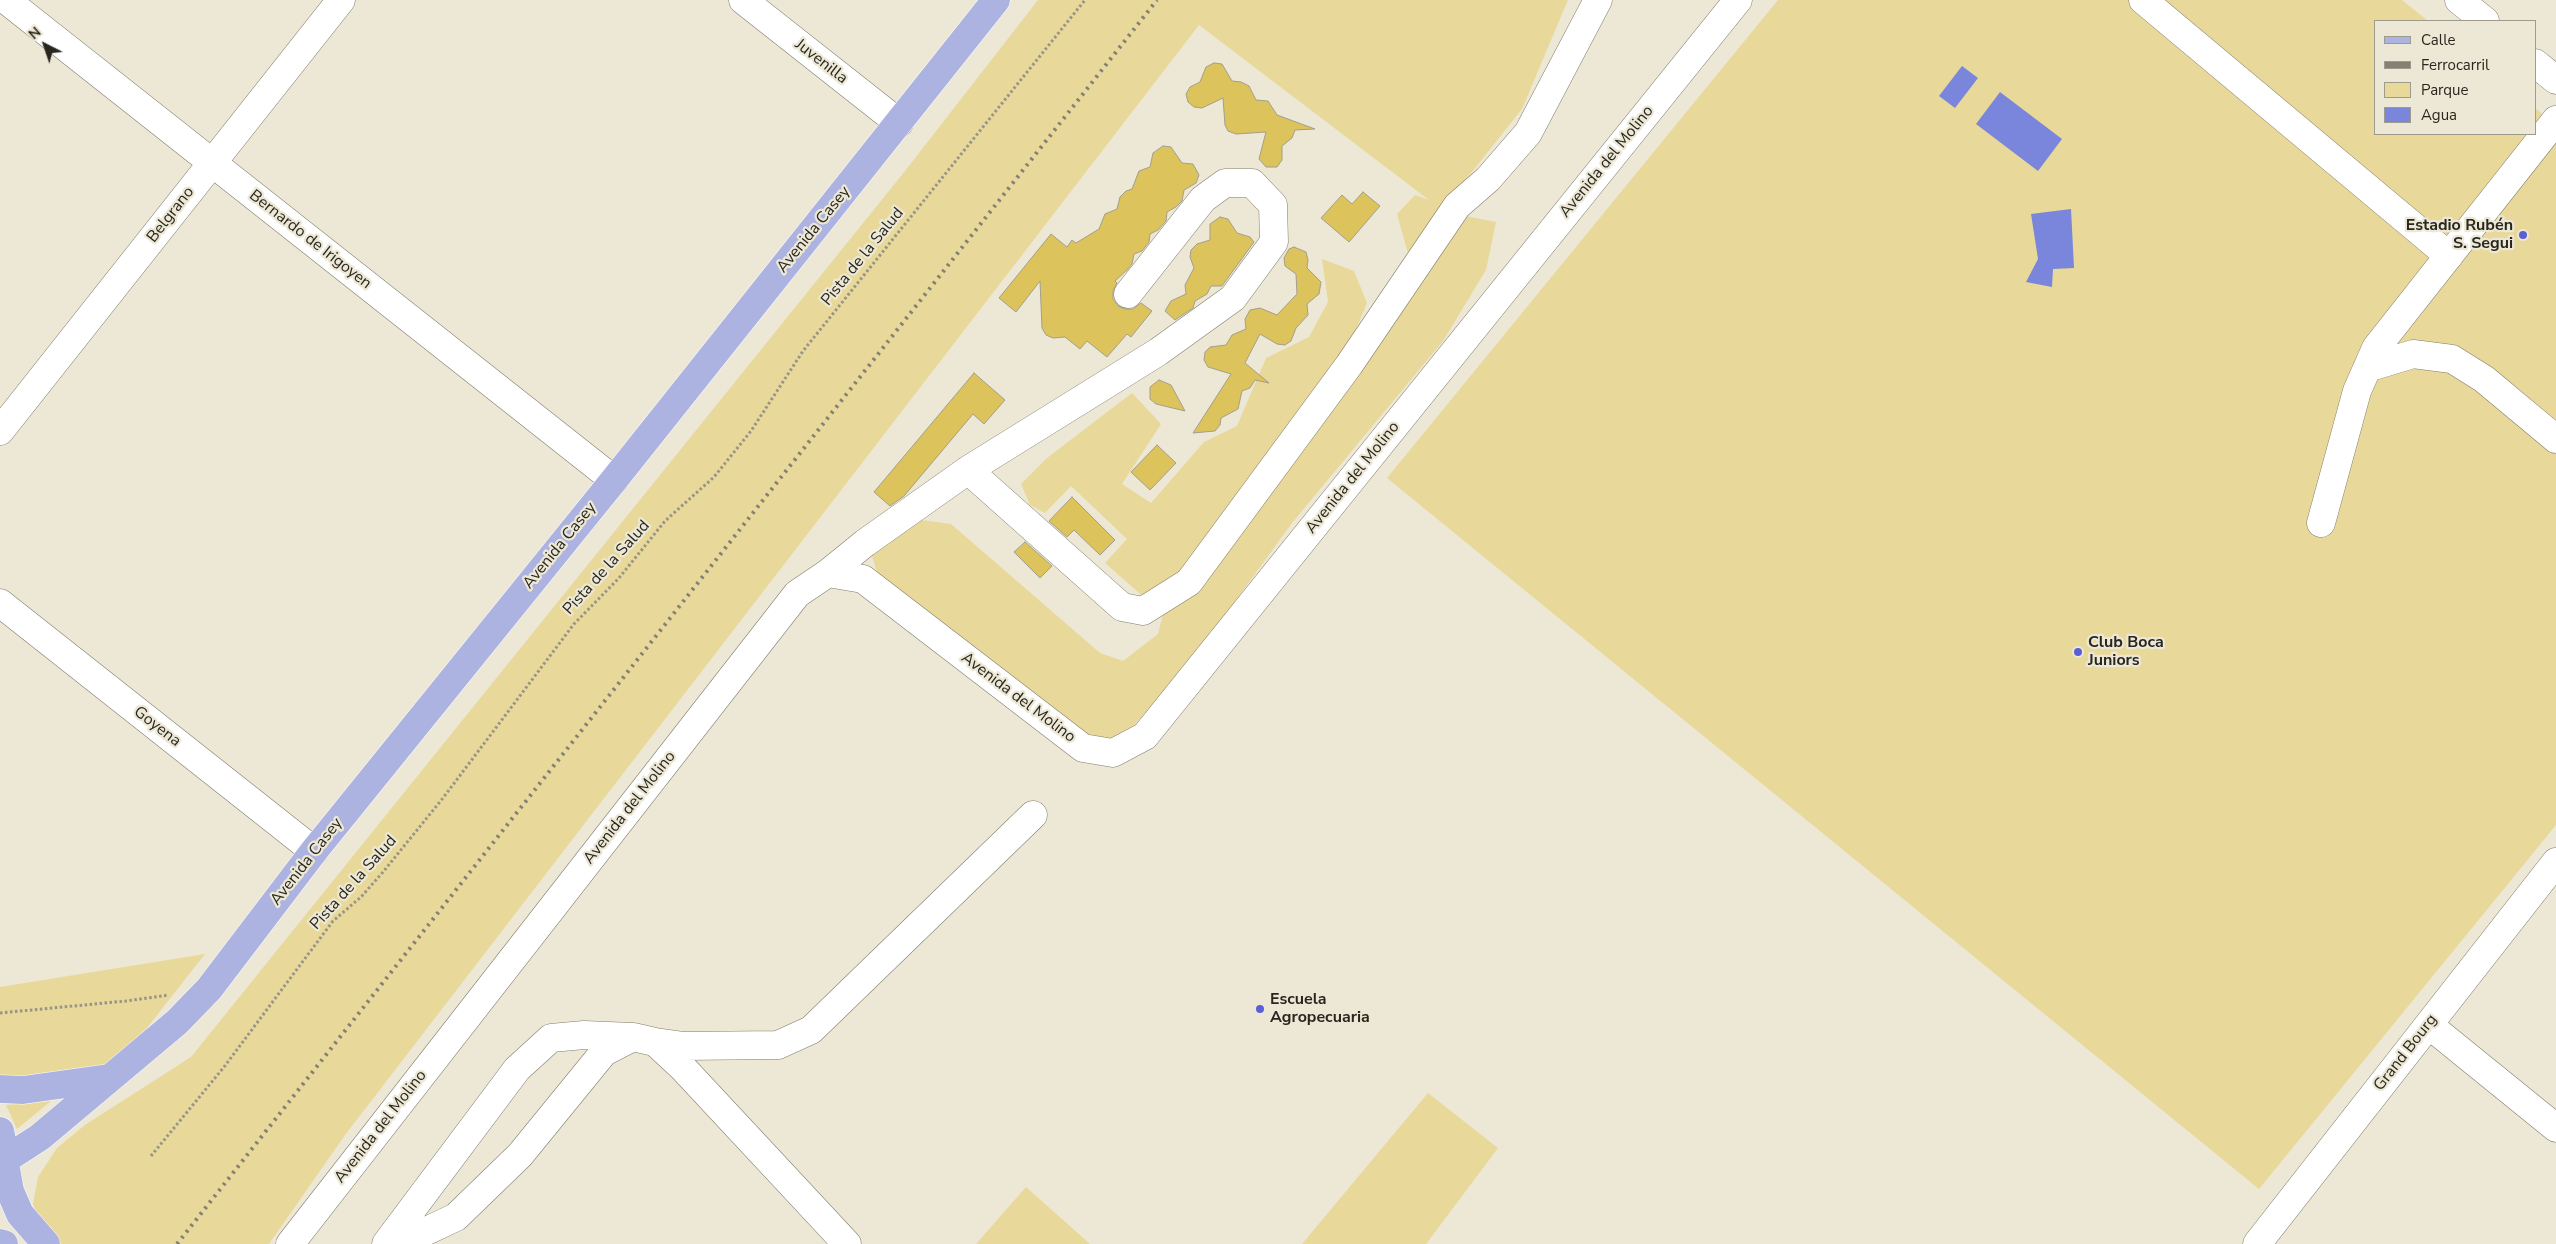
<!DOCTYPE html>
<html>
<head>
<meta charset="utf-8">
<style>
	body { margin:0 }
	#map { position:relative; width:2556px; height:1244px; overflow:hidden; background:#ece8d5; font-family:"Nunito Sans",sans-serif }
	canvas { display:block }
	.legend { position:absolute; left:2374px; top:20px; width:162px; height:115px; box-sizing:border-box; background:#ece8d5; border:1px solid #9e9a8c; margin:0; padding:6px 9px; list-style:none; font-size:15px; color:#28261f }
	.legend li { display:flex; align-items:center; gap:10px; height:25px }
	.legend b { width:25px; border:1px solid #9e9a8c }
	.north { position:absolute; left:20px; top:20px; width:50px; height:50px; -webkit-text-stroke:4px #ece8d5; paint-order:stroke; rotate:319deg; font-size:14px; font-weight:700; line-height:20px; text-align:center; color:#28261f }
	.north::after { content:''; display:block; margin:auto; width:18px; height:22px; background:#28261f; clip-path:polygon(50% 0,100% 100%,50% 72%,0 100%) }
</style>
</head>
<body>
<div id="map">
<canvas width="2556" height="1244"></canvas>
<ul class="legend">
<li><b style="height:6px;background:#adb3e0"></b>Calle</li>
<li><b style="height:6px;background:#848174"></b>Ferrocarril</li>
<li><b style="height:14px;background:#e8d899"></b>Parque</li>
<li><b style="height:14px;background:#7a86db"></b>Agua</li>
</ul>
<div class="north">N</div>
</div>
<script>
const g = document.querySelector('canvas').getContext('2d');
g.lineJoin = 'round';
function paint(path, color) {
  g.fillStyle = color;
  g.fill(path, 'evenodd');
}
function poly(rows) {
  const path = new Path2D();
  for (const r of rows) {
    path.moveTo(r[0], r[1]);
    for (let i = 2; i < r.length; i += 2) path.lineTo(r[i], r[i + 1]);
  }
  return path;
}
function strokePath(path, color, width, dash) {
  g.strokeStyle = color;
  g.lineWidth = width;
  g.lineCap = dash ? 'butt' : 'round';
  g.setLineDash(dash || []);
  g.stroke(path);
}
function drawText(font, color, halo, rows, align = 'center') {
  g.font = font + ' "Nunito Sans",sans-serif';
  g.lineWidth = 4.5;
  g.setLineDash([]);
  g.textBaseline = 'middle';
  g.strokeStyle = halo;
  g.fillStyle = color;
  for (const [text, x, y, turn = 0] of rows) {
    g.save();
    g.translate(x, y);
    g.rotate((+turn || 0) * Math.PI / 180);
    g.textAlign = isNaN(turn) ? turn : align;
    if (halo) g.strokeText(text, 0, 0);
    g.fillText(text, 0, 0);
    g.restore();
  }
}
paint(poly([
	[1038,0,1568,0,1522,109,1444,207,1465,216,1496,222,1486,270,1443,341,1292,523,1186,669,1134,725,1109,739,1082,732,877,573,871,552,914,519,951,524,1100,653,1123,661,1158,634,1163,614,1105,563,1127,539,1071,486,1045,513,1030,505,1021,484,1047,458,1132,393,1161,424,1122,484,1151,503,1204,442,1237,426,1266,358,1309,337,1328,302,1322,259,1354,271,1367,303,1353,337,1416,282,1397,214,1415,195,1429,200,1199,25,345,1135,269,1244,57,1244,43,1230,33,1204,38,1177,57,1148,85,1125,191,1057,905,171],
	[1778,0,2402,0,2428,21,2375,21,2375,134,2535,134,2535,108,2556,125,2556,825,2259,1189,1387,478],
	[205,954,139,1038,107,1067,0,1094,0,987],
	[1428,1093,1498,1148,1426,1244,1302,1244],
	[51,1101,17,1129,6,1105],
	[1026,1187,1090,1244,976,1244]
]), '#e8d899');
paint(poly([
	[1962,66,1978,78,1955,108,1939,96],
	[2000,92,2062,139,2038,171,1976,124],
	[2071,209,2074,268,2053,269,2052,287,2026,282,2038,259,2031,214]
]), '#7a86db');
const building = poly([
	[1214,63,1222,64,1232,81,1241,82,1249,86,1256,100,1268,101,1277,115,1315,129,1295,130,1292,138,1282,146,1282,160,1277,167,1266,167,1259,159,1266,132,1236,134,1228,131,1225,125,1223,98,1202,108,1194,107,1188,102,1186,94,1190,87,1200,82,1206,67,1214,63],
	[1163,146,1171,147,1182,163,1193,164,1199,175,1196,183,1184,190,1182,201,1176,207,1167,212,1166,221,1158,230,1150,234,1149,242,1142,251,1134,254,1132,264,1127,270,1115,281,1117,283,1113,291,1113,299,1118,306,1125,309,1133,309,1141,303,1152,311,1131,337,1127,334,1107,357,1087,341,1080,349,1065,337,1053,338,1046,335,1042,328,1040,281,1016,312,999,298,1051,234,1067,247,1072,240,1076,243,1099,229,1105,214,1117,209,1120,197,1126,191,1132,189,1139,171,1150,167,1153,153,1163,146],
	[1363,192,1380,206,1349,242,1321,218,1342,195,1352,204,1363,192],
	[1220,217,1228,219,1237,233,1250,237,1254,242,1222,286,1211,286,1207,294,1195,301,1193,308,1175,320,1165,311,1171,301,1186,294,1185,285,1194,268,1190,257,1191,250,1197,244,1210,240,1210,224,1220,217],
	[1294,247,1306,252,1308,260,1307,268,1321,282,1319,294,1307,304,1308,315,1296,328,1291,341,1285,345,1277,344,1260,334,1245,363,1269,383,1255,380,1250,388,1242,391,1238,409,1221,418,1220,425,1215,431,1193,433,1231,374,1208,367,1204,360,1205,352,1210,347,1226,345,1232,335,1246,329,1245,319,1250,310,1260,308,1277,315,1297,294,1296,274,1285,266,1284,258,1289,249,1294,247],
	[974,373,1005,400,984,424,973,414,904,496,890,506,874,492,974,373],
	[1159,380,1171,385,1185,411,1156,404,1150,399,1150,387,1159,380],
	[1157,445,1176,463,1150,490,1131,472,1157,445],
	[1072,497,1115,540,1100,555,1074,530,1067,537,1049,521,1072,497],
	[1025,542,1052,566,1040,578,1014,552,1025,542]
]);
paint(building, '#dcc35b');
strokePath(building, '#a39e8c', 1);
const minor = poly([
	[6,0,614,480],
	[743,0,899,123],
	[2143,0,2449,256],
	[2459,0,2485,21],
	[2535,63,2556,80],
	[2367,368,2413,354,2452,359,2484,379,2556,439],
	[0,431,341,0],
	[968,470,1122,607,1143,611,1189,582,1349,365,1457,206,1488,179,1528,133,1598,0],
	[2321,523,2357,391,2376,348,2556,120],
	[828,573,865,543,968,470,1158,352,1233,298,1274,242,1273,205,1252,183,1225,183,1203,199,1128,294],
	[0,603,314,851],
	[2429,1025,2556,1128],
	[655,1042,684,1046,778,1045,811,1030,1033,815],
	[290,1244,797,594,828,573,863,579,1083,748,1113,753,1145,736,1738,0],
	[386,1244,517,1069,551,1038,584,1035,633,1037,655,1042,682,1067,847,1244],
	[399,1244,456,1217,520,1155,604,1052,633,1037],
	[2257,1244,2556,862]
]);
const major = poly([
	[0,1089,23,1090,109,1078],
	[0,1131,6,1159,4,1175],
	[6,1159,40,1137,177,1022,209,989,314,851,614,480,996,0],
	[6,1169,10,1191,20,1214,46,1244],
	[0,1243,4,1244]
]);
strokePath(minor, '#807c6b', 29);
strokePath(major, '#fff', 29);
strokePath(poly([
	[0,1013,126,1001,169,995],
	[151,1156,224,1067,333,921,361,897,383,872,443,798,574,624,619,578,665,521,714,477,751,431,803,351,1085,0]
]), '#989487', 3, [2.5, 2.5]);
strokePath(minor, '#fff', 28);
strokePath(major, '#adb3e0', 28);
strokePath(poly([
	[177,1244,1157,0]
]), '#848174', 4, [2.5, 5]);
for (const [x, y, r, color] of [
	[2523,235,5,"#595fd6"],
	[2078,652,5,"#595fd6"],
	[1260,1009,5,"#595fd6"]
]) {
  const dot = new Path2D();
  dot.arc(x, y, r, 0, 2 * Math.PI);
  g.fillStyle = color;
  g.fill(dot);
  strokePath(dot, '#ece8d5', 2);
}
drawText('16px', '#28261f', '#ece8d5', [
	["Juvenilla",821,62,38],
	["Avenida del Molino",1607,162,-51],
	["Belgrano",171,215,-52],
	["Avenida Casey",814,230,-51],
	["Bernardo de Irigoyen",310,240,38],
	["Pista de la Salud",863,257,-51],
	["Avenida del Molino",1353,478,-51],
	["Avenida Casey",560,546,-51],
	["Pista de la Salud",607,568,-48],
	["Avenida del Molino",1018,698,37],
	["Goyena",157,727,38],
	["Avenida del Molino",630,808,-52],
	["Avenida Casey",307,862,-52],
	["Pista de la Salud",354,883,-48],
	["Grand Bourg",2406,1053,-52],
	["Avenida del Molino",381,1127,-52]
]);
drawText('bold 16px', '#28261f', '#ece8d5', [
	["Estadio Rubén",2513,226,"right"],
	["S. Segui",2513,244,"right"],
	["Club Boca",2088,643],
	["Juniors",2088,661],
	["Escuela",1270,1000],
	["Agropecuaria",1270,1018]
], 'left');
</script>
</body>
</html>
